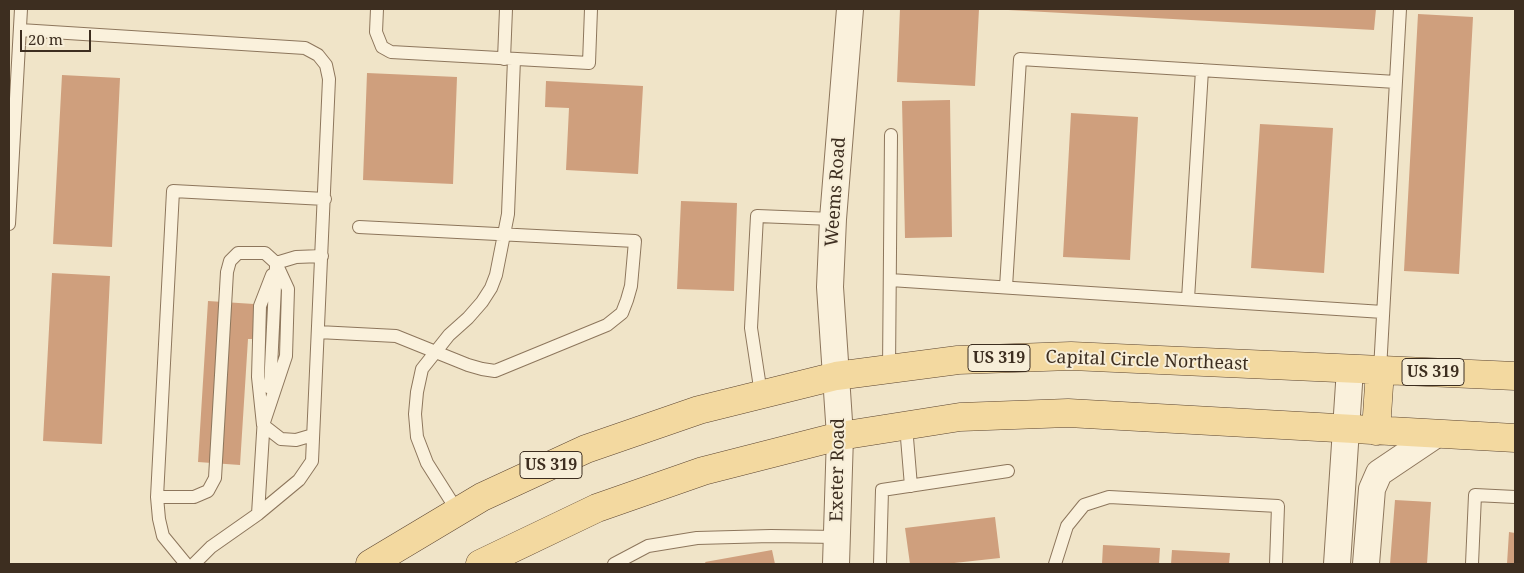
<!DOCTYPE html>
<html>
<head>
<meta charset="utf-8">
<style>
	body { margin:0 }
	#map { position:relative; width:1524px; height:573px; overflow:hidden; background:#f0e4c8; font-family:"Noto Serif",serif }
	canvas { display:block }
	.frame { position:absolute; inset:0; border:10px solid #3d2e20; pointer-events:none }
	.scale { position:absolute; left:20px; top:30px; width:71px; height:22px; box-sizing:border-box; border:2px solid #3d2e20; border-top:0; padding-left:6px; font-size:15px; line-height:18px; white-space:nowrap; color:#3d2e20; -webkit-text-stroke:4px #f7eed8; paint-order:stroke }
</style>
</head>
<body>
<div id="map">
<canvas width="1524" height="573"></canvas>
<div class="frame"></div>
<div class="scale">20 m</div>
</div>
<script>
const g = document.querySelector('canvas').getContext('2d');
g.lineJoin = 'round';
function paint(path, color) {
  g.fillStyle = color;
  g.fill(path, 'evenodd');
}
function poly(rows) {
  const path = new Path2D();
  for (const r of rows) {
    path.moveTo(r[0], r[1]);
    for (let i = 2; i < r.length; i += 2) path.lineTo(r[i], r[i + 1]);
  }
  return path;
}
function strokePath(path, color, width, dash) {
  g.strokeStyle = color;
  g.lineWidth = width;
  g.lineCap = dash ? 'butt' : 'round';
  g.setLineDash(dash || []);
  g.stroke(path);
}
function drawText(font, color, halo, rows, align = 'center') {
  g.font = font + ' "Noto Serif",serif';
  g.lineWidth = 4;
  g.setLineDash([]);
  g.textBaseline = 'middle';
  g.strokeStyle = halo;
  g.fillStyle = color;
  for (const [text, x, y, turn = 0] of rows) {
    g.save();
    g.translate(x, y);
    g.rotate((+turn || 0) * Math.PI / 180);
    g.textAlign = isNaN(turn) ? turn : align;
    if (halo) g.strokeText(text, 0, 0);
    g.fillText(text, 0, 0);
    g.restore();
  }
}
paint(poly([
	[900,9,979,9,975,86,897,82],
	[1008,9,1376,9,1374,30,1008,10],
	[1418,14,1473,17,1459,274,1404,271],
	[367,73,457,77,453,184,363,180],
	[62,75,120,78,112,247,53,244],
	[546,81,643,86,638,174,566,170,569,108,545,107],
	[950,100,952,237,905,238,902,101],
	[1071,113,1138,117,1130,260,1063,257],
	[1260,124,1333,128,1324,273,1251,268],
	[681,201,737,203,734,291,677,289],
	[52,273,110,276,102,444,43,441],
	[208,301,254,304,256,310,293,312,292,334,254,333,252,339,248,339,240,465,198,462],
	[1395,500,1431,502,1427,564,1390,564],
	[995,517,1000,558,945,564,910,564,905,528],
	[1509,532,1515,533,1515,564,1507,564],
	[1103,545,1160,548,1159,564,1102,564],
	[772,550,775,564,706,564,705,562],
	[1172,550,1230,553,1229,564,1171,564]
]), '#cf9f7d');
const lane = poly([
	[377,9,376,32,382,47,391,52,589,63,591,9],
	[20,30,305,48,318,55,326,65,329,79,312,461,299,480,258,514,211,547,194,564],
	[504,59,506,9],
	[9,224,21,9],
	[276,263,296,257,322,256],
	[272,275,260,306,258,377,263,425,281,439,296,440,313,435],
	[890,280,1383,312],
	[1006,287,1020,59,1396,82],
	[1188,299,1202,70],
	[318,332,396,336,468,365,482,369,495,371,607,325,622,313,627,300,631,286,635,241,359,227],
	[889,369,891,135],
	[1380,370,1400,9],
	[270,388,276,266],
	[761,394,751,328,757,216,833,219],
	[906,426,911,486],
	[157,497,194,497,208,491,215,478,227,272,230,261,238,253,265,253,276,263,288,289,286,356,263,425],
	[458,512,427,463,417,437,415,414,417,392,422,369,449,335,468,318,482,302,491,288,496,275,508,214,514,59],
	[258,514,264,417],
	[186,564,163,536,159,519,157,497,173,191,325,199],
	[614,564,648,546,697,538,771,536,837,537],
	[880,564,882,490,1008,471],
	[1055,564,1067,526,1084,505,1109,497,1278,506,1276,564],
	[1472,564,1475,495,1515,497]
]);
const street = poly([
	[836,564,840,436,830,287,833,219,850,9],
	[1337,564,1350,369],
	[1366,564,1372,489,1379,473,1437,434]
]);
const primary = poly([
	[1376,431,1380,370],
	[370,564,482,497,586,449,699,410,836,376,958,360,1071,356,1515,376],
	[480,564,597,508,703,471,840,436,960,417,1068,413,1515,438]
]);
strokePath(lane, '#8d765c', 14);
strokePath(street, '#8d765c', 28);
strokePath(primary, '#5b4430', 29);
strokePath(lane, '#faf1dc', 12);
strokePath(street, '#faf1dc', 26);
strokePath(primary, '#f3d9a0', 28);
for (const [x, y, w] of [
	[999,358,62],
	[1433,372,62],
	[551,465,62]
]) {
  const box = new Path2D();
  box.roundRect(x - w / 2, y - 13.5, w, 27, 4);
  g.fillStyle = '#f7eed8';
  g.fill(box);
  strokePath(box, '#3d2e20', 1);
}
drawText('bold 16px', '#3d2e20', null, [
	["US 319",999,358],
	["US 319",1433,372],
	["US 319",551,465]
]);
drawText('18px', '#3d2e20', '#f7eed8', [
	["Weems Road",836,192,-86],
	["Capital Circle Northeast",1147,361,2],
	["Exeter Road",838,470,-89]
]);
</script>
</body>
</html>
